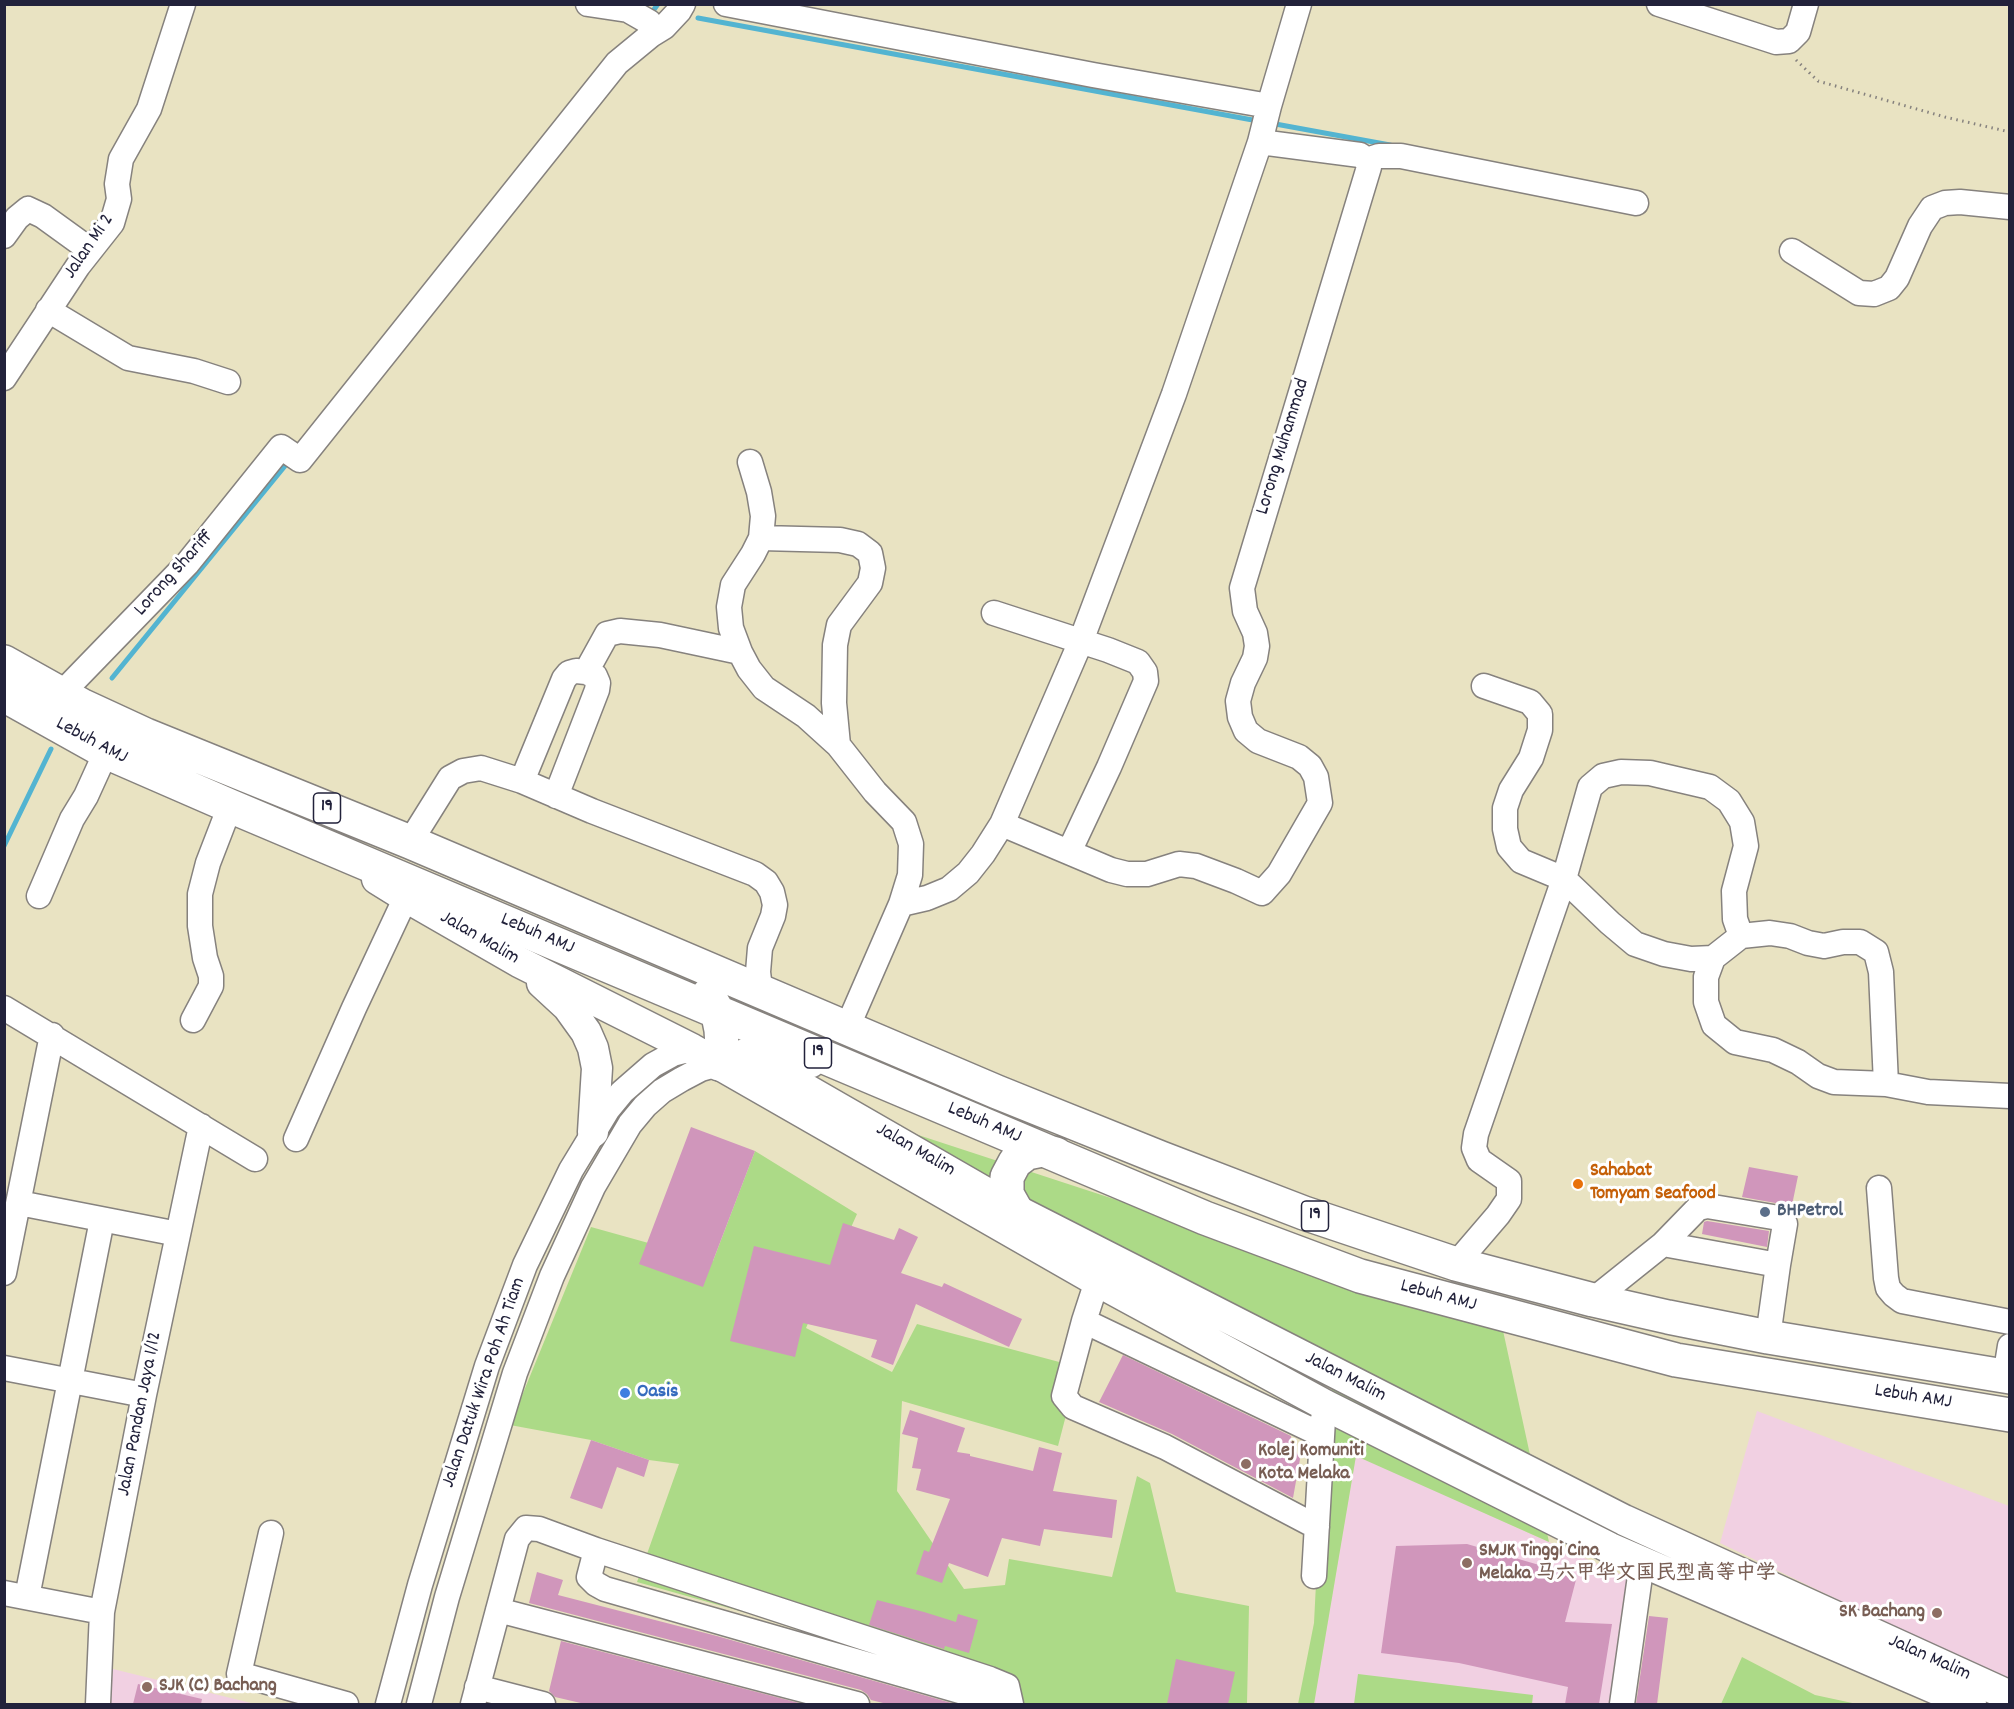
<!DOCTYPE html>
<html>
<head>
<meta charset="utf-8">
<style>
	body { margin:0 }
	#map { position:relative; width:2014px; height:1709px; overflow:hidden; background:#e9e3c2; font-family:Dekko,sans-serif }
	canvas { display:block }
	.frame { position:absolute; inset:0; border:6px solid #22223b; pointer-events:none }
</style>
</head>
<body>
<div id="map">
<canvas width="2014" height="1709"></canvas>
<div class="frame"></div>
</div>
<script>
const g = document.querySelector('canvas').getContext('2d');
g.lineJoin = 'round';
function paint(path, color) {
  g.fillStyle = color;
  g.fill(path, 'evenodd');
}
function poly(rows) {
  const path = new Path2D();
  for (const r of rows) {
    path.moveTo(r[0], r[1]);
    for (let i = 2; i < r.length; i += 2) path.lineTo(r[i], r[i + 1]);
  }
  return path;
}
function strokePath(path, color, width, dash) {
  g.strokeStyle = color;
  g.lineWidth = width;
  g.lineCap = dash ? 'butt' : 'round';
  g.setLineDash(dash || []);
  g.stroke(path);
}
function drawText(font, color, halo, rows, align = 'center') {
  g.font = font + ' Dekko,"LXGW WenKai TC",sans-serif';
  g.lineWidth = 6;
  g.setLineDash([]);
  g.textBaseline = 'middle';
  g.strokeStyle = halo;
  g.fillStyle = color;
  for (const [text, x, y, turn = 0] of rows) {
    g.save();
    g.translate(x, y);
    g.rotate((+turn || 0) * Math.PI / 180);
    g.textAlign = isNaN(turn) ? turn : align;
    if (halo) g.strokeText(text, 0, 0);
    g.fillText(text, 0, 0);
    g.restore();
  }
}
paint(poly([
	[1757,1411,2009,1506,2009,1682,1720,1543],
	[1356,1455,1642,1584,1625,1704,1314,1704],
	[113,1669,255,1704,108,1704]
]), '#f1d0e2');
paint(poly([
	[848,1112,1502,1326,1549,1542,1356,1456,1314,1704,1298,1704,1314,1623,1325,1405,1338,1374],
	[755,1151,857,1214,806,1328,892,1372,917,1324,1063,1363,1077,1373,1058,1446,902,1401,897,1491,964,1589,1005,1585,1009,1559,1112,1577,1137,1476,1150,1483,1176,1592,1249,1606,1247,1704,1011,1704,1006,1686,637,1582,679,1464,649,1460,591,1440,510,1425,591,1227,713,1261],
	[1742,1657,1815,1695,1857,1704,1721,1704],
	[1358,1674,1533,1695,1532,1704,1354,1704]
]), '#acda87');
strokePath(poly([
	[650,15,658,4],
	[698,18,1258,121],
	[1270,123,1390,145],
	[112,678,289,461],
	[4,846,51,749]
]), '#53b4d1', 5);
paint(poly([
	[691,1127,755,1151,703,1287,639,1264],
	[1749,1167,1798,1176,1791,1210,1781,1204,1742,1197],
	[1707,1221,1769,1231,1767,1247,1702,1234,1704,1222],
	[843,1223,894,1240,899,1228,918,1237,901,1273,942,1287,944,1283,1022,1319,1009,1347,916,1304,893,1365,871,1357,877,1340,803,1323,795,1357,730,1341,754,1246,830,1265],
	[1123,1355,1291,1436,1291,1441,1300,1459,1293,1498,1172,1434,1099,1402],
	[910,1410,965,1428,957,1452,970,1454,970,1456,1033,1471,1039,1447,1062,1453,1053,1491,1117,1500,1112,1538,1044,1529,1040,1546,1002,1538,988,1577,949,1563,942,1583,916,1574,924,1550,929,1552,950,1499,916,1490,921,1469,912,1468,918,1438,902,1434],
	[591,1440,649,1460,644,1477,617,1467,602,1509,570,1498],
	[1467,1544,1577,1576,1565,1622,1612,1624,1599,1704,1565,1704,1568,1687,1459,1663,1381,1653,1396,1546],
	[537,1572,563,1580,558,1595,717,1636,955,1704,887,1704,871,1700,867,1694,861,1690,529,1603],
	[877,1600,924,1612,956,1622,958,1614,978,1620,969,1653,945,1646,944,1649,869,1625],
	[1649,1616,1668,1618,1657,1704,1636,1704],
	[561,1641,803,1704,585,1704,555,1697,549,1691],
	[1176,1659,1235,1672,1228,1704,1167,1704],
	[138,1684,202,1699,201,1704,133,1704]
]), '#d096bb');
const minor = poly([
	[726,4,1093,75,1269,106,1299,4],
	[1659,4,1776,42,1789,41,1798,32,1806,4],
	[651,35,664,27,679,11,683,4],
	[1367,160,1379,156,1401,156,1636,203],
	[4,236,17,218,28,209,43,216,90,250],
	[1792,251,1859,293,1874,294,1889,288,1897,278,1920,226,1932,208,1945,203,1960,202,2010,207],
	[48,310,128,358,194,371,228,382],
	[4,378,78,266,112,223,119,199,117,184,121,159,149,109,183,4],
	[750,462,759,492,763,516,761,538,753,554,733,585,729,607,731,628,740,652,749,669,764,688,806,716,838,745,875,792,904,822,911,844,910,875,901,904,847,1028],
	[761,538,840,540,858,544,870,553,873,568,870,583,839,625,835,645,834,703,838,745],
	[994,613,1108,650,1138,662,1145,672,1146,681,1109,767,1069,852],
	[586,672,607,634,620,631,660,635,740,652],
	[1484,686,1530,702,1540,714,1540,730,1531,758,1511,790,1505,808,1505,829,1509,847,1521,861,1564,879,1610,923,1635,944,1664,954,1691,959,1713,958,1741,936,1770,933,1790,936,1808,943,1824,946,1843,942,1860,942,1876,952,1881,972,1886,1084],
	[61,694,187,564,281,447,300,460,617,63,651,35,649,22,628,10,588,4],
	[522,781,564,679,569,673,576,671,586,672,595,676,598,683,597,690,556,796],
	[1002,824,1111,870,1127,874,1147,874,1179,864,1196,866,1236,881,1262,893,1279,874,1320,803,1316,777,1310,766,1299,757,1258,741,1246,731,1240,717,1238,701,1243,683,1255,658,1257,646,1255,633,1245,611,1242,588,1369,167,1367,160,1360,155,1260,142],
	[410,842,450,778,463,771,481,768,522,781,592,811,755,874,766,882,772,892,775,905,773,916,760,948,758,972,760,989],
	[39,896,72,819,86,796,106,752],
	[901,904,927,898,949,889,968,873,983,854,1002,824,1081,641,1174,394,1260,142,1269,106],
	[1713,958,1706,977,1706,1002,1714,1025,1735,1042,1773,1050,1798,1062,1818,1076,1834,1082,1886,1084,1928,1092,2010,1096],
	[4,1008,255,1159],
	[193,1020,211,986,211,976,205,958,200,926,200,894,208,863,230,806],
	[296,1139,354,1008,406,897],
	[1879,1188,1886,1278,1888,1288,1894,1295,1902,1301,2010,1322],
	[19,1203,178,1234],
	[1663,1244,1698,1208,1707,1206,1779,1218,1785,1224,1778,1265],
	[1456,1264,1498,1215,1509,1199,1509,1181,1479,1160,1474,1148,1476,1134,1564,879,1590,787,1603,776,1621,772,1650,773,1710,787,1729,801,1742,822,1746,846,1734,891,1735,919,1741,936],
	[4,1273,52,1035],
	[1097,1281,1084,1321,1064,1396,1073,1407,1165,1447,1317,1527],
	[1593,1300,1663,1244,1778,1265,1768,1337],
	[1084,1321,1322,1435],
	[4,1368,144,1395],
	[2005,1377,2010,1346],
	[271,1533,239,1674,346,1704],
	[596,1550,589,1577,596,1584,605,1589,1005,1704],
	[1314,1576,1323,1419],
	[4,1593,102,1612],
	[27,1597,102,1220],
	[498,1610,857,1704],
	[477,1687,543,1704],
	[98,1704,102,1612,144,1395,201,1126],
	[388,1704,420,1585,487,1366,525,1265,571,1170,608,1109,622,1092,653,1065,673,1054,692,1049],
	[419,1704,447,1597,515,1373,552,1276,593,1187,630,1124,645,1106,662,1091,682,1079,701,1069,719,1064],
	[473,1704,517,1539,526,1528,539,1529,596,1550,990,1679,1007,1686,1011,1704],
	[1622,1704,1642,1562]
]);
const major = poly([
	[377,879,406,897,519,962,692,1049,1097,1281,1325,1405,1610,1548,1971,1704],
	[542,983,568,1007,586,1032,593,1048,597,1068,593,1132],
	[745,1054,1016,1210,1624,1520,2010,1696]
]);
const highway = poly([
	[4,662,81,705,146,735,410,842,997,1092,1161,1158,1304,1213,1456,1264,1593,1300,1668,1317,1768,1337,2010,1377],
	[4,695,106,752,230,806,1205,1218,1360,1276,1676,1360,2010,1415],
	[708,995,717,1010,721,1030,722,1046,719,1064,751,1056,792,1057,810,1061],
	[1016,1210,1007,1194,1007,1177,1015,1162,1027,1153,1042,1150,1056,1154]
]);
strokePath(minor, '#86827e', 27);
strokePath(major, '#86827e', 33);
strokePath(highway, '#86827e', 36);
strokePath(poly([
	[1796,60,1818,81,1945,117,2010,132]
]), '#86827e', 3, [1.5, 4.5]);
strokePath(minor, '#fff', 24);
strokePath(major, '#fff', 30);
strokePath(highway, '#fff', 33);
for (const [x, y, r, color] of [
	[1578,1184,6,"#e8710a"],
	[1765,1212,6,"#5c6f8a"],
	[625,1393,6,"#3f7fe0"],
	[1246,1464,6,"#8d6e63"],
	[1467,1563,6,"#8d6e63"],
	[1937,1613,6,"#8d6e63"],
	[147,1687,6,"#8d6e63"]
]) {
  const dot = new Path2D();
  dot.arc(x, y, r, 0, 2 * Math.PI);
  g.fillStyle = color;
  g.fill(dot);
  strokePath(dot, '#fff', 2);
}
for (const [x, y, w] of [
	[327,808,27],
	[818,1053,27],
	[1315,1216,27]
]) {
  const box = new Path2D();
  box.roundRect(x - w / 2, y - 15, w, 30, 4.5);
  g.fillStyle = '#fff';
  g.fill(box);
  strokePath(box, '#22223b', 1.5);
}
drawText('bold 18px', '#22223b', null, [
	["19",327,808],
	["19",818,1053],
	["19",1315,1216]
]);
drawText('20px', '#22223b', '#fff', [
	["Jalan Mi 2",90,247,-56],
	["Lorong Muhammad",1284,447,-73],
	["Lorong Shariff",175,574,-48],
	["Lebuh AMJ",91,742,28],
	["Lebuh AMJ",537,935,23],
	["Jalan Malim",479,939,30],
	["Lebuh AMJ",984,1124,23],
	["Jalan Malim",915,1151,30],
	["Lebuh AMJ",1438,1297,15],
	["Jalan Malim",1345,1378,27],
	["Jalan Datuk Wira Poh Ah Tiam",485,1383,-71],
	["Lebuh AMJ",1913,1398,9],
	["Jalan Pandan Jaya 1/12",141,1414,-79],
	["Jalan Malim",1929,1659,24]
]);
drawText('bold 20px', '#c56008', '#fff', [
	["Sahabat",1590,1172],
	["Tomyam Seafood",1590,1195]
], 'left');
drawText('bold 20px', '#4e5e75', '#fff', [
	["BHPetrol",1777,1212]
], 'left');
drawText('bold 20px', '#366cbe', '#fff', [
	["Oasis",637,1393]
], 'left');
drawText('bold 20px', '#785e54', '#fff', [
	["Kolej Komuniti",1258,1452],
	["Kota Melaka",1258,1475],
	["SMJK Tinggi Cina",1479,1552],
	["Melaka 马六甲华文国民型高等中学",1479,1575],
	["SK Bachang",1925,1613,"right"],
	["SJK (C) Bachang",159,1687]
], 'left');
</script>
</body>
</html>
